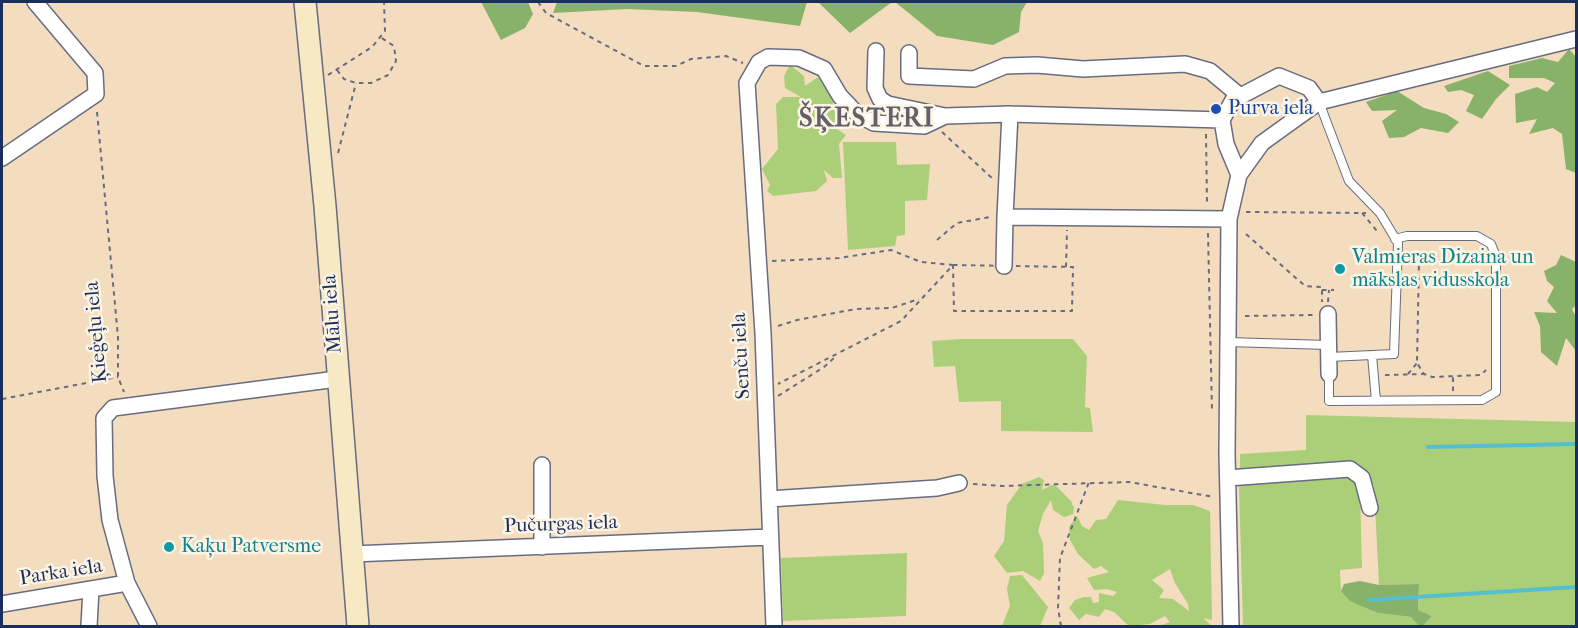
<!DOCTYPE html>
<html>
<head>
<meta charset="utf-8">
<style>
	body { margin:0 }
	#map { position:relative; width:1578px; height:628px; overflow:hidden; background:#f4dcbe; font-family:"IM FELL French Canon",serif }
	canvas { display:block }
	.frame { position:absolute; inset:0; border:3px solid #1b2f5e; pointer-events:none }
</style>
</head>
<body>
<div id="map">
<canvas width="1578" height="628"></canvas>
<div class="frame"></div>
</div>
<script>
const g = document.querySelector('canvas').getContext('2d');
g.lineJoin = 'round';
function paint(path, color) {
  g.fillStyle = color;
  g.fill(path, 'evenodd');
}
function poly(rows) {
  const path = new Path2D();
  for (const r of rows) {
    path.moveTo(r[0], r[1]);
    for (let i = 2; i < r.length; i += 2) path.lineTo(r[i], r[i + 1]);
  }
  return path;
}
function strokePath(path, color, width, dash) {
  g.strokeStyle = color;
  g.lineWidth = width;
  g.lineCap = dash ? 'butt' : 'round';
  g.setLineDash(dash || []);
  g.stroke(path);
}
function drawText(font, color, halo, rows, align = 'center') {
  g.font = font + ' "IM FELL French Canon",serif';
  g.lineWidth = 5;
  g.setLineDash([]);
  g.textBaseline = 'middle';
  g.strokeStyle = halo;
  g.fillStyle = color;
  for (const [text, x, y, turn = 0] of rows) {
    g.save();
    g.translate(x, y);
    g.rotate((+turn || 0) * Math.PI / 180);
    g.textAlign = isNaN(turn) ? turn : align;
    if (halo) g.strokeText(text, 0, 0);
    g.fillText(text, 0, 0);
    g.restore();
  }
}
paint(poly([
	[790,65,804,76,805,86,818,77,829,85,837,99,832,105,839,117,834,127,846,135,839,144,842,178,833,178,824,170,827,181,816,191,773,196,767,191,770,185,762,169,778,149,776,104,783,97,801,97,785,88,784,76],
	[843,142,896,142,897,165,930,164,927,200,905,201,905,235,897,236,895,246,848,250],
	[962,339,1073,339,1087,356,1085,407,1090,408,1093,432,1001,431,1001,401,959,402,955,366,934,367,932,341],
	[1306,415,1576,422,1576,626,1423,626,1432,616,1418,610,1419,584,1379,585,1374,486,1365,474,1240,473,1240,454,1306,450],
	[1342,474,1353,479,1360,491,1362,568,1340,570,1341,591,1378,613,1411,617,1419,626,1243,626,1239,485],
	[1039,477,1044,480,1042,490,1054,484,1071,501,1074,508,1073,514,1064,517,1053,510,1051,500,1043,514,1038,531,1043,543,1044,573,1040,581,1023,571,1007,573,994,556,1004,541,1007,505,1022,484],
	[1118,500,1165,505,1193,505,1210,511,1212,620,1203,618,1212,626,1159,626,1170,622,1165,616,1150,624,1129,626,1114,612,1105,609,1099,617,1086,614,1079,620,1069,608,1075,600,1084,597,1091,597,1093,603,1099,602,1099,593,1113,596,1117,592,1107,589,1094,590,1087,578,1109,572,1101,566,1094,569,1078,554,1070,540,1069,527,1077,516,1082,526,1089,530,1096,520,1106,519],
	[1170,569,1175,583,1188,604,1189,611,1173,599,1159,598,1164,590,1152,580],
	[907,553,906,616,783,621,781,558],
	[1022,575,1048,607,1040,626,1002,626,1010,606,1007,589,1010,576]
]), '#abcf79');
paint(poly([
	[481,2,528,2,533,14,525,28,501,40],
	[557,2,807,2,800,26,697,12,627,9,553,13],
	[818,2,892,2,850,33],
	[895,2,1027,2,1021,12,1019,32,993,45,937,36],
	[1569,49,1576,57,1576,173,1566,169,1562,134,1553,128,1529,134,1537,119,1516,123,1515,94,1537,87,1547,92,1555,83,1544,78,1509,78,1509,66,1542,58,1558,62],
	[1488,71,1510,85,1496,99,1482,119,1466,111,1474,95,1461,90,1448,92,1444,86],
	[1397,91,1424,108,1446,114,1459,122,1448,133,1421,128,1404,137,1389,138,1382,121,1397,110,1372,111,1366,102],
	[1561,255,1576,262,1576,305,1572,309,1576,317,1576,351,1566,338,1557,366,1541,352,1540,326,1534,312,1557,313,1547,301,1554,287,1547,281,1544,271,1556,265],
	[1360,581,1379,585,1419,584,1418,610,1432,616,1423,626,1419,626,1411,617,1378,613,1350,601,1341,591,1344,584]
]), '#88b269');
strokePath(poly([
	[1428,447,1576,444],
	[1369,600,1576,587]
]), '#53c0cc', 4);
const lane = poly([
	[1319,102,1349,181,1380,213,1398,243,1394,354,1329,357],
	[1228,342,1328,345],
	[1372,355,1376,401],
	[1329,374,1329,401,1482,400,1496,392,1496,257,1491,244,1477,236,1407,236,1395,239]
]);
const street = poly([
	[876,51,875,88,880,99,888,104,945,116,1010,114,1222,120],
	[909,53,909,76,974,79,1005,66,1037,65,1083,69,1185,64,1210,71,1240,96],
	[1010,114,1005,217,1229,219],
	[2,158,96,94,95,73,35,2],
	[1239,175,1226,144,1222,120,1233,100,1279,76,1309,88,1319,102],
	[1004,266,1005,217],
	[1328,314,1329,374],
	[542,465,542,547],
	[1228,478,1350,469,1362,478,1370,508],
	[769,499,937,488,959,483],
	[352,554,770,537],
	[2,604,127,583],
	[89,626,91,589],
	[149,626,127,583,110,520,105,476,104,418,113,408,337,379],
	[774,626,763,333,747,83,759,62,768,57,799,58,824,69,840,96,857,114,874,123,924,126,945,116],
	[1231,626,1227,454,1229,219,1239,175,1262,143,1319,102,1576,39]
]);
const secondary = poly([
	[305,2,325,206,358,626]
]);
strokePath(lane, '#676c80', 10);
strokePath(street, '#676c80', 18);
strokePath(secondary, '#676c80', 24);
strokePath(poly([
	[499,2,515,2],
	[538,2,546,13,644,66,676,66,691,59,726,56,743,63],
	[337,70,344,79,356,83,371,83,388,75,396,61,394,46,380,37],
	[328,75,372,47,385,31,384,2],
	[97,112,118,337,118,377,124,392],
	[942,132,993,179],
	[1206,134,1207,204],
	[338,153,356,83],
	[1246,212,1366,213],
	[1362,213,1377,231],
	[1208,233,1212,411],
	[1246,234,1305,286,1322,287,1322,302],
	[937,240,957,223,990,217],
	[1406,260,1419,261,1417,363,1424,374,1432,377,1481,375,1486,370],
	[772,261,839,258,891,250,921,262,953,265,901,321,778,384],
	[953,265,1073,267,1072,311,954,311,953,265],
	[1066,267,1067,230],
	[1322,290,1334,290],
	[1328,302,1329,290],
	[1245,316,1314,315],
	[778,326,797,320,856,309,892,308,919,299],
	[1408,374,1417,363],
	[1385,375,1424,374],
	[1453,391,1453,376],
	[778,396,824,367,835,357],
	[2,399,118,377],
	[973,484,1002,486,1129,482,1214,497],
	[1061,626,1058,608,1060,558,1089,482]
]), '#676c80', 2, [4.5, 4.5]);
strokePath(lane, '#fff', 8);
strokePath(street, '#fff', 15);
strokePath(secondary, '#f7e9c3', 21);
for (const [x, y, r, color] of [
	[1216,109,6,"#1a4fb4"],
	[1340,269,6,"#0f9aa8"],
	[169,547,6,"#0f9aa8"]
]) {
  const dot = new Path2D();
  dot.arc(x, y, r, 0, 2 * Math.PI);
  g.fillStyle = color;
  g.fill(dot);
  strokePath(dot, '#fcf5e5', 2);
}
drawText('20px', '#164399', '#fcf5e5', [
	["Purva iela",1228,109]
], 'left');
drawText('20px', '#0d838f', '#fcf5e5', [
	["Valmieras Dizaina un",1352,258],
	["mākslas vidusskola",1352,281],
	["Kaķu Patversme",181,547]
], 'left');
drawText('20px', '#1b2f5e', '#fcf5e5', [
	["Mālu iela",333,314,-94],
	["Ķieģeļu iela",97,332,-95],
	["Senču iela",742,356,-93],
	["Pučurgas iela",561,525,-2],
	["Parka iela",61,573,-9]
]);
g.letterSpacing = '1.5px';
drawText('bold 26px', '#655e6c', '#fcf5e5', [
	["ŠĶESTERI",867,120]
]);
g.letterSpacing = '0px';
</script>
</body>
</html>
